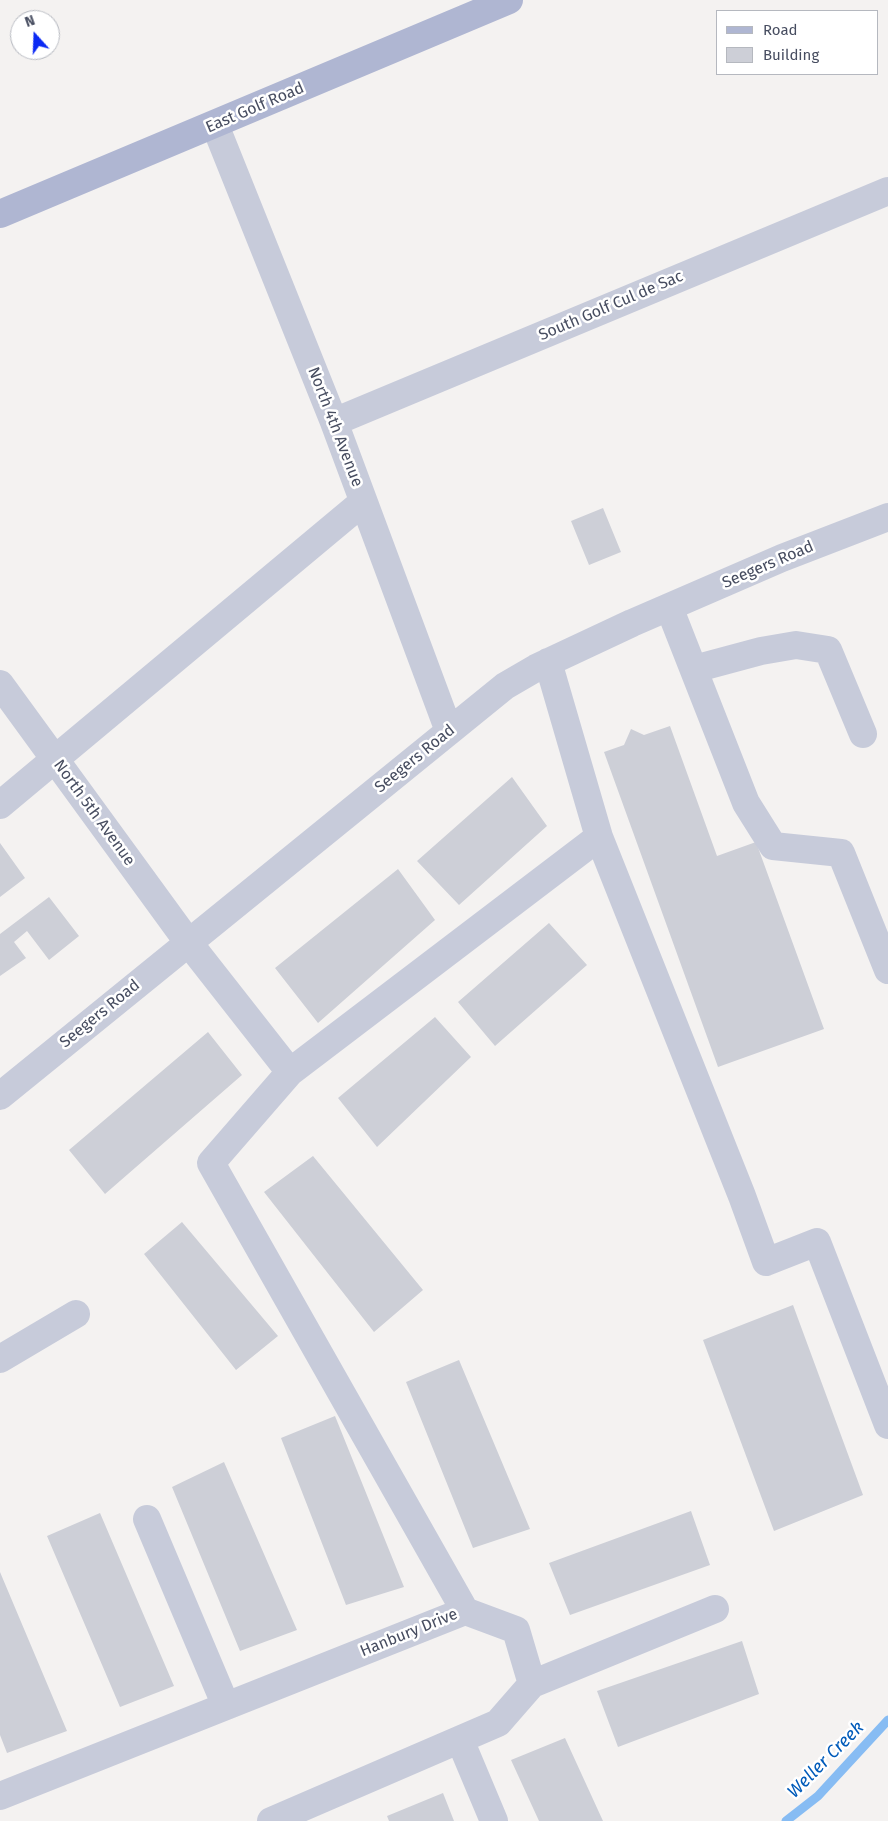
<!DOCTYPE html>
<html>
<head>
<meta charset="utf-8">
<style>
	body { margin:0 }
	#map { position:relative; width:888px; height:1821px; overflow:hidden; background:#f4f2f1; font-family:"Fira Sans",sans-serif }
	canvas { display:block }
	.legend { position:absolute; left:716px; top:10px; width:162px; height:65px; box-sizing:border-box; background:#fff; border:1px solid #b5b8bf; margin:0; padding:6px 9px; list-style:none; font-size:15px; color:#474d60 }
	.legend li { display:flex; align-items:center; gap:10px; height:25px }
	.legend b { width:25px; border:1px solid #b5b8bf }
	.north { position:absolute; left:10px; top:10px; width:50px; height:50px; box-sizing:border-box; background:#fff; border:1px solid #b5b8bf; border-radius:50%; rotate:340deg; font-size:14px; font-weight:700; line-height:20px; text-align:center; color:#474d60 }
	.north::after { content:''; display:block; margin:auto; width:18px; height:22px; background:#0b29f4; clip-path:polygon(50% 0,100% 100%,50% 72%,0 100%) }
</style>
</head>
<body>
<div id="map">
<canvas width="888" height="1821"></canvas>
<ul class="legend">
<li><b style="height:6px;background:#afb6d2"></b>Road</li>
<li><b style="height:14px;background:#cdcfd7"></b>Building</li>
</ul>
<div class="north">N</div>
</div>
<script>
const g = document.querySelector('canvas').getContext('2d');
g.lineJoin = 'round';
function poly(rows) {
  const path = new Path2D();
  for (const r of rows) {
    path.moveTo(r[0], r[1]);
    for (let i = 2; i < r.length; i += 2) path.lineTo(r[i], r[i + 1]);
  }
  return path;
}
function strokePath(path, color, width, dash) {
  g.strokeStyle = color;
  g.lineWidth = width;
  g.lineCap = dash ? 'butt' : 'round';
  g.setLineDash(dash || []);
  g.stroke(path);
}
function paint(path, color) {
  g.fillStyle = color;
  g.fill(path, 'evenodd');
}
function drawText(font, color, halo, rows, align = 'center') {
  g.font = font + ' "Fira Sans",sans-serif';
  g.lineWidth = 5;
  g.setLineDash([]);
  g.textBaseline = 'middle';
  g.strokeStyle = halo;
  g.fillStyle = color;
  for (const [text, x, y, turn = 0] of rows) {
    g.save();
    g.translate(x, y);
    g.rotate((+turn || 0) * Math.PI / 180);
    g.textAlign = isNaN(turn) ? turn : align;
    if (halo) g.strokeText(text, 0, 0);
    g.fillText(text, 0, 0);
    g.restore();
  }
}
strokePath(poly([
	[786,1821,818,1796,888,1720]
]), '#87bcf3', 9);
paint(poly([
	[603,508,621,552,589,565,571,521],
	[670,726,717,856,756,842,824,1029,718,1067,604,752,624,745,631,729,644,735],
	[512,777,547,826,459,905,417,861],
	[0,843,25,878,0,897],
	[398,869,435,920,318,1023,275,968],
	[49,897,79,936,49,960,27,931,14,942,26,958,0,976,0,934],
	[549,923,587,965,495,1046,458,1002],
	[435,1017,471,1057,377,1147,338,1098],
	[208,1032,242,1075,105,1194,69,1150],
	[313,1156,423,1290,374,1332,264,1192],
	[182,1222,278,1336,236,1370,144,1254],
	[793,1305,863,1495,774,1531,703,1340],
	[459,1360,530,1529,473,1548,406,1382],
	[335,1416,404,1587,346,1605,281,1438],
	[224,1462,297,1630,240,1651,172,1487],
	[691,1511,710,1565,570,1615,549,1563],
	[100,1513,174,1686,120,1707,47,1536],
	[0,1572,67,1731,7,1753,0,1735],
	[742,1641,759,1694,618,1747,597,1691],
	[565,1738,603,1821,539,1821,511,1760],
	[443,1793,454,1821,389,1821,387,1816]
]), '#cdcfd7');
strokePath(poly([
	[215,125,334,422,449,731],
	[334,422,888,191],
	[669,607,746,803,773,846,841,853,888,970],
	[548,662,599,837,742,1196,766,1262,817,1242,888,1425],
	[694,669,761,651,796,645,828,650,863,734],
	[0,684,188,942,290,1072,211,1163,465,1611],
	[0,805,363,502],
	[290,1072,599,837],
	[0,1096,505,686,536,668,632,623,782,558,888,517],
	[0,1359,76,1314],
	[147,1519,226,1706],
	[532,1684,715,1609],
	[460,1740,494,1821],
	[0,1796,465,1611,516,1630,532,1684,498,1723,271,1821]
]), '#c7cbda', 28);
strokePath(poly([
	[0,214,509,0]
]), '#afb6d2', 28);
drawText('16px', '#474d60', '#fff', [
	["East Golf Road",255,108,-23],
	["South Golf Cul de Sac",611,306,-23],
	["North 4th Avenue",335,427,69],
	["Seegers Road",768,565,-23],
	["Seegers Road",415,759,-39],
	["North 5th Avenue",94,813,54],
	["Seegers Road",100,1014,-39],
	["Hanbury Drive",409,1633,-22]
]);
drawText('italic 18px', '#015bba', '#fff', [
	["Weller Creek",826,1760,-45]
]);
</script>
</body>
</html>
